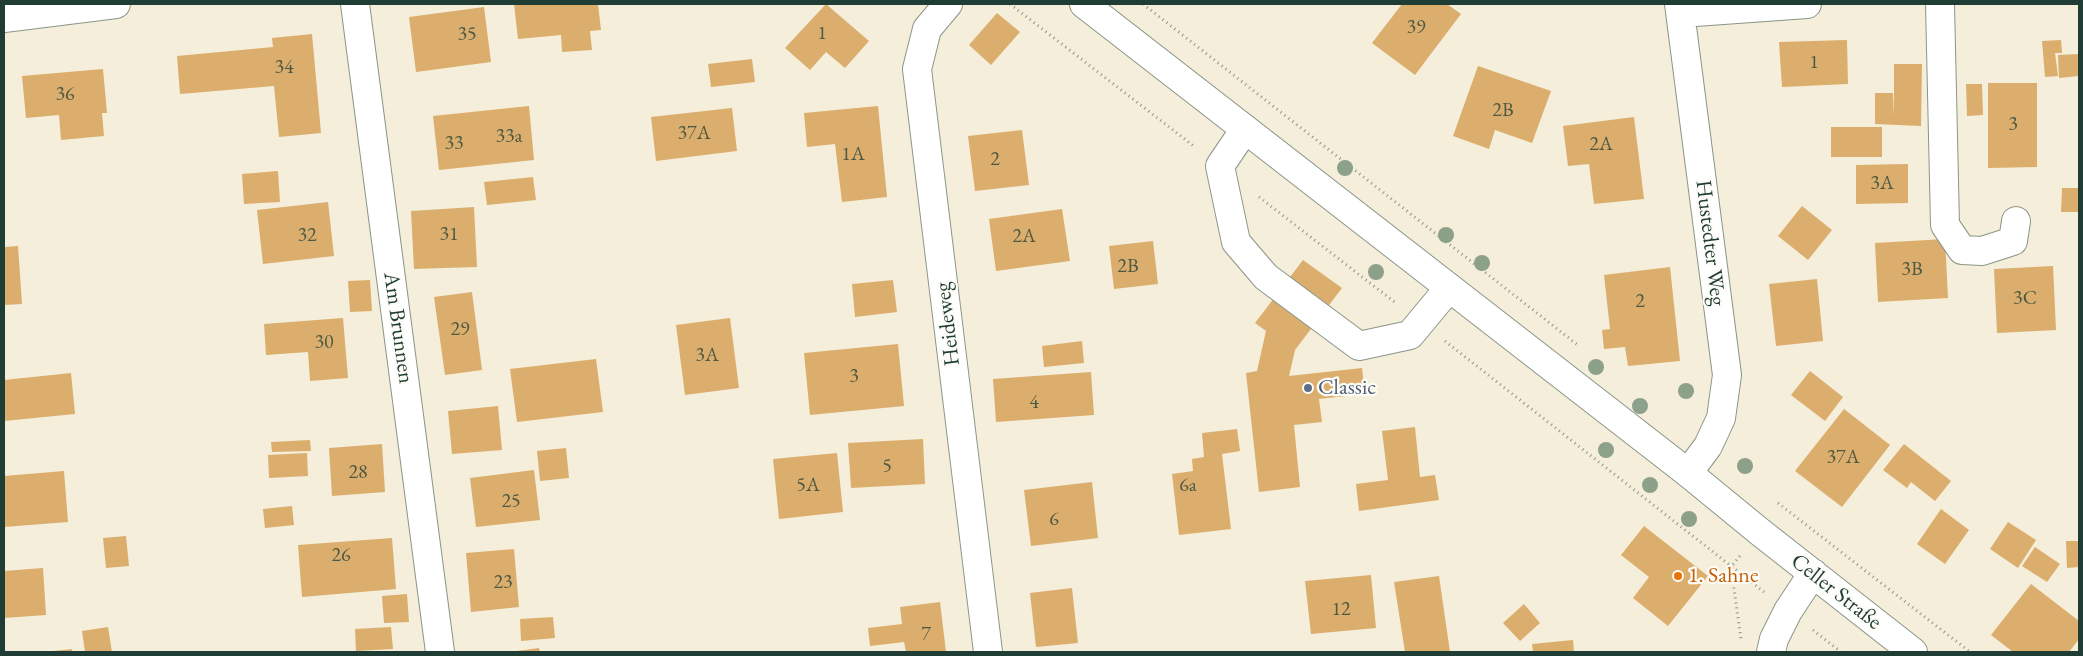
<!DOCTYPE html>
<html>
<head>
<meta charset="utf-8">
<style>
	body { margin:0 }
	#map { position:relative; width:2083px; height:656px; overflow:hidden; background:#f4eeda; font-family:"EB Garamond",serif }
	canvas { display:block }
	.frame { position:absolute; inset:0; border:5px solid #1f3d34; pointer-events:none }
</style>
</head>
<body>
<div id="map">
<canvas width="2083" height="656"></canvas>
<div class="frame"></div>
</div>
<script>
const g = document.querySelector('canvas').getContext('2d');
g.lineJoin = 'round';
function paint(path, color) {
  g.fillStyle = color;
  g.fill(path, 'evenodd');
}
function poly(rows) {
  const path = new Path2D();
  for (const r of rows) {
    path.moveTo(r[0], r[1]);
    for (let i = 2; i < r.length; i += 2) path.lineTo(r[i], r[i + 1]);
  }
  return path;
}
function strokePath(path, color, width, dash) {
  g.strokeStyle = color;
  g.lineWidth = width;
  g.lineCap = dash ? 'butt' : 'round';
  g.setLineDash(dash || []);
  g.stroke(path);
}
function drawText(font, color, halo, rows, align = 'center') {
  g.font = font + ' "EB Garamond",serif';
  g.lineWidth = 4.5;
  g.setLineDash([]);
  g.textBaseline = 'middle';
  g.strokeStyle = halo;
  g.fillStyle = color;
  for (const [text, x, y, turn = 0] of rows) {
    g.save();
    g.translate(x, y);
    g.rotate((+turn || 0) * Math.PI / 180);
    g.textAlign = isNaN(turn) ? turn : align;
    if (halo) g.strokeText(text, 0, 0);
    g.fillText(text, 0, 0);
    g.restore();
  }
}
paint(poly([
	[514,4,598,4,601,30,590,31,592,50,562,52,561,35,518,39],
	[826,4,869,41,845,68,826,52,810,70,785,48],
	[1402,4,1447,4,1461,14,1415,75,1372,43],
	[484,7,491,62,416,72,409,17],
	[997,13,1020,32,991,65,969,45],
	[312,34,321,133,279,137,274,86,180,94,177,56,273,47,272,38],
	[1847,40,1848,84,1782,87,1779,42],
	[2061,40,2062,53,2055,53,2058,76,2045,77,2042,41],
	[2079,54,2079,76,2059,78,2058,55],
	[752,59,755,82,711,87,708,64],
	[1894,64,1922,64,1921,126,1875,124,1875,93,1893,93,1894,117],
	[1478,66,1551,91,1532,143,1495,130,1489,149,1453,136],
	[103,69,107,113,102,113,104,136,61,140,59,115,26,118,22,76],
	[1988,83,2037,83,2037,167,1988,168],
	[1966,84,1982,84,1983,115,1967,116],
	[529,106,534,160,439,170,433,116],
	[878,106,887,197,842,202,835,144,807,147,804,113],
	[732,108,737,151,656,161,651,117],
	[1634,117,1644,199,1594,204,1589,164,1568,166,1563,126],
	[1831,127,1882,127,1882,157,1831,157],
	[1022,130,1029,185,975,191,968,136],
	[1908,164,1908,203,1856,204,1856,165],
	[278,171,280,202,244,204,242,174],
	[533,177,536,200,487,205,484,182],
	[2062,188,2079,188,2079,212,2061,212],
	[328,202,334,256,263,264,257,210],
	[1802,206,1832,230,1808,260,1778,236],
	[474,207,477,267,414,269,411,211],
	[1062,209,1070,261,996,271,989,219],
	[1945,239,1948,298,1878,302,1875,243],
	[1153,241,1158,284,1114,289,1109,246],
	[18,246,22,304,4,305,4,247],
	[1303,260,1342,288,1295,350,1289,376,1362,368,1365,394,1319,399,1322,422,1294,425,1300,487,1259,492,1246,373,1257,371,1266,331,1255,323],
	[2053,266,2056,330,1997,333,1994,269],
	[1670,267,1680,361,1628,366,1625,347,1604,349,1602,330,1610,329,1604,275],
	[1817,279,1823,341,1776,346,1769,284],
	[370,280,372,311,350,312,348,281],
	[893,280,897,312,855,317,852,284],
	[472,292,482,370,445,375,434,297],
	[343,318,348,378,310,381,308,352,266,355,264,324],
	[730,318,739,388,685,395,676,325],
	[1082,341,1084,363,1044,367,1042,346],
	[898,344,904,406,810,415,804,353],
	[596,359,603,412,517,422,510,369],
	[1810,371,1843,397,1825,421,1791,395],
	[1091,372,1094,415,996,422,993,379],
	[71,373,75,414,4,421,4,380],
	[498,406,502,450,452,454,448,411],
	[1844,409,1890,445,1842,507,1795,471],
	[1415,427,1420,477,1435,475,1439,500,1359,511,1356,484,1388,480,1382,431],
	[1237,429,1240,451,1222,454,1231,529,1179,535,1172,474,1193,471,1192,459,1204,457,1202,433],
	[923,439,925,484,851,488,848,443],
	[310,440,311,451,272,452,271,442],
	[382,444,385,492,332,496,329,448],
	[1904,444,1951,481,1935,501,1911,482,1907,488,1883,470],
	[566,448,569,478,540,481,537,451],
	[307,453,308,476,269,478,268,455],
	[837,453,843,512,779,519,773,459],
	[534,470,540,520,476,527,470,478],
	[64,471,68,522,4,527,4,476],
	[1092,482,1098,538,1031,546,1024,490],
	[292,506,294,525,265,528,263,509],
	[1941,509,1969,530,1945,564,1917,544],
	[2008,522,2036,540,2018,568,1990,549],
	[1644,526,1708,576,1668,626,1633,598,1649,577,1621,555],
	[126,536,129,566,106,568,103,538],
	[392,538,396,589,302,597,298,545],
	[2066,541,2079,541,2079,567,2067,568],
	[2035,547,2060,564,2047,582,2022,566],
	[514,549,519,607,471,612,466,553],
	[43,568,46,615,4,618,4,571],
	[1371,575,1376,628,1311,634,1305,581],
	[1439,576,1450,652,1405,652,1394,582],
	[2031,584,2079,621,2079,639,2069,652,2013,652,1991,635],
	[1072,588,1078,643,1036,647,1030,593],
	[407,594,409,622,384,623,382,596],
	[940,602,946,652,906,652,904,642,870,646,868,628,902,624,900,607],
	[1524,604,1540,623,1520,641,1503,623],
	[553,617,555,638,521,641,520,619],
	[108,627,112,652,85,652,82,631],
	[391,627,393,649,356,651,355,629],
	[1573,640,1574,652,1533,652,1532,644],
	[539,648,540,652,517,652,517,651],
	[72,649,72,652,53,652,53,651]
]), '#dcae6e');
const minor = poly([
	[355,4,440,652],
	[948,4,927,29,917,69,988,652],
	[1679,4,1727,375,1721,418,1708,446,1688,473],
	[1940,4,1945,225,1962,250,1982,251,2013,241,2016,221],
	[1681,13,1807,4],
	[4,18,116,4],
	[1245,129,1220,166,1236,242,1266,277,1359,346,1410,335,1449,288]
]);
const major = poly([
	[1084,4,1688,473,1760,532,1913,652],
	[1771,652,1774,639,1788,611,1813,573]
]);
strokePath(minor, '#8a9687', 30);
strokePath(major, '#8a9687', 30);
strokePath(poly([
	[1010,4,1195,147],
	[1143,4,1579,346],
	[1259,197,1397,304],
	[1445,341,1764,592],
	[1778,503,1970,652],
	[1740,556,1731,567,1741,639],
	[1813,630,1841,652]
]), '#8a9687', 3, [1, 4]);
strokePath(minor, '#fff', 28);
strokePath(major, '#fff', 28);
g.fillStyle = '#8ca08a';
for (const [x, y] of [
	[1345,168],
	[1446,235],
	[1482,263],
	[1376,272],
	[1596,367],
	[1686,391],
	[1640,406],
	[1606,450],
	[1745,466],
	[1650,485],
	[1689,519]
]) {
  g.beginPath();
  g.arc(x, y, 8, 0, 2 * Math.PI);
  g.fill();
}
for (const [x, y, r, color] of [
	[1308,388,5,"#5c6f8a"],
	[1678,576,5,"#e8710a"]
]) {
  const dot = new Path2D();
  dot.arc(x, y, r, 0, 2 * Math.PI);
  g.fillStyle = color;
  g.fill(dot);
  strokePath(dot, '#fdfcf7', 2);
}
drawText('20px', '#4e5942', null, [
	["39",1416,28],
	["1",822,34],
	["35",467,35],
	["1",1814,63],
	["34",284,68],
	["36",65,95],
	["2B",1503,111],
	["3",2013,125],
	["37A",694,134],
	["33a",509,137],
	["33",454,144],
	["2A",1601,145],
	["1A",853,155],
	["2",995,160],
	["3A",1882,184],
	["31",449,235],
	["32",307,236],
	["2A",1024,237],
	["2B",1128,267],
	["3B",1912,270],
	["3C",2025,299],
	["2",1640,302],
	["29",460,330],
	["30",324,343],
	["3A",707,356],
	["3",854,377],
	["4",1034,403],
	["37A",1843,458],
	["5",887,467],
	["28",358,473],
	["5A",808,486],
	["6a",1188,486],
	["25",511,502],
	["6",1054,520],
	["26",341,556],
	["23",503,583],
	["12",1341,610],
	["7",926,635]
]);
drawText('22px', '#1f3d34', '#fdfcf7', [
	["Hustedter Weg",1710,243,83],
	["Heideweg",948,324,-97],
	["Am Brunnen",398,328,82],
	["Celler Straße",1836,592,38]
]);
drawText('22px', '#4e5e75', '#fdfcf7', [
	["Classic",1318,388]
], 'left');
drawText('22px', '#c56008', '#fdfcf7', [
	["1. Sahne",1688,576]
], 'left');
</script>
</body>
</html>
